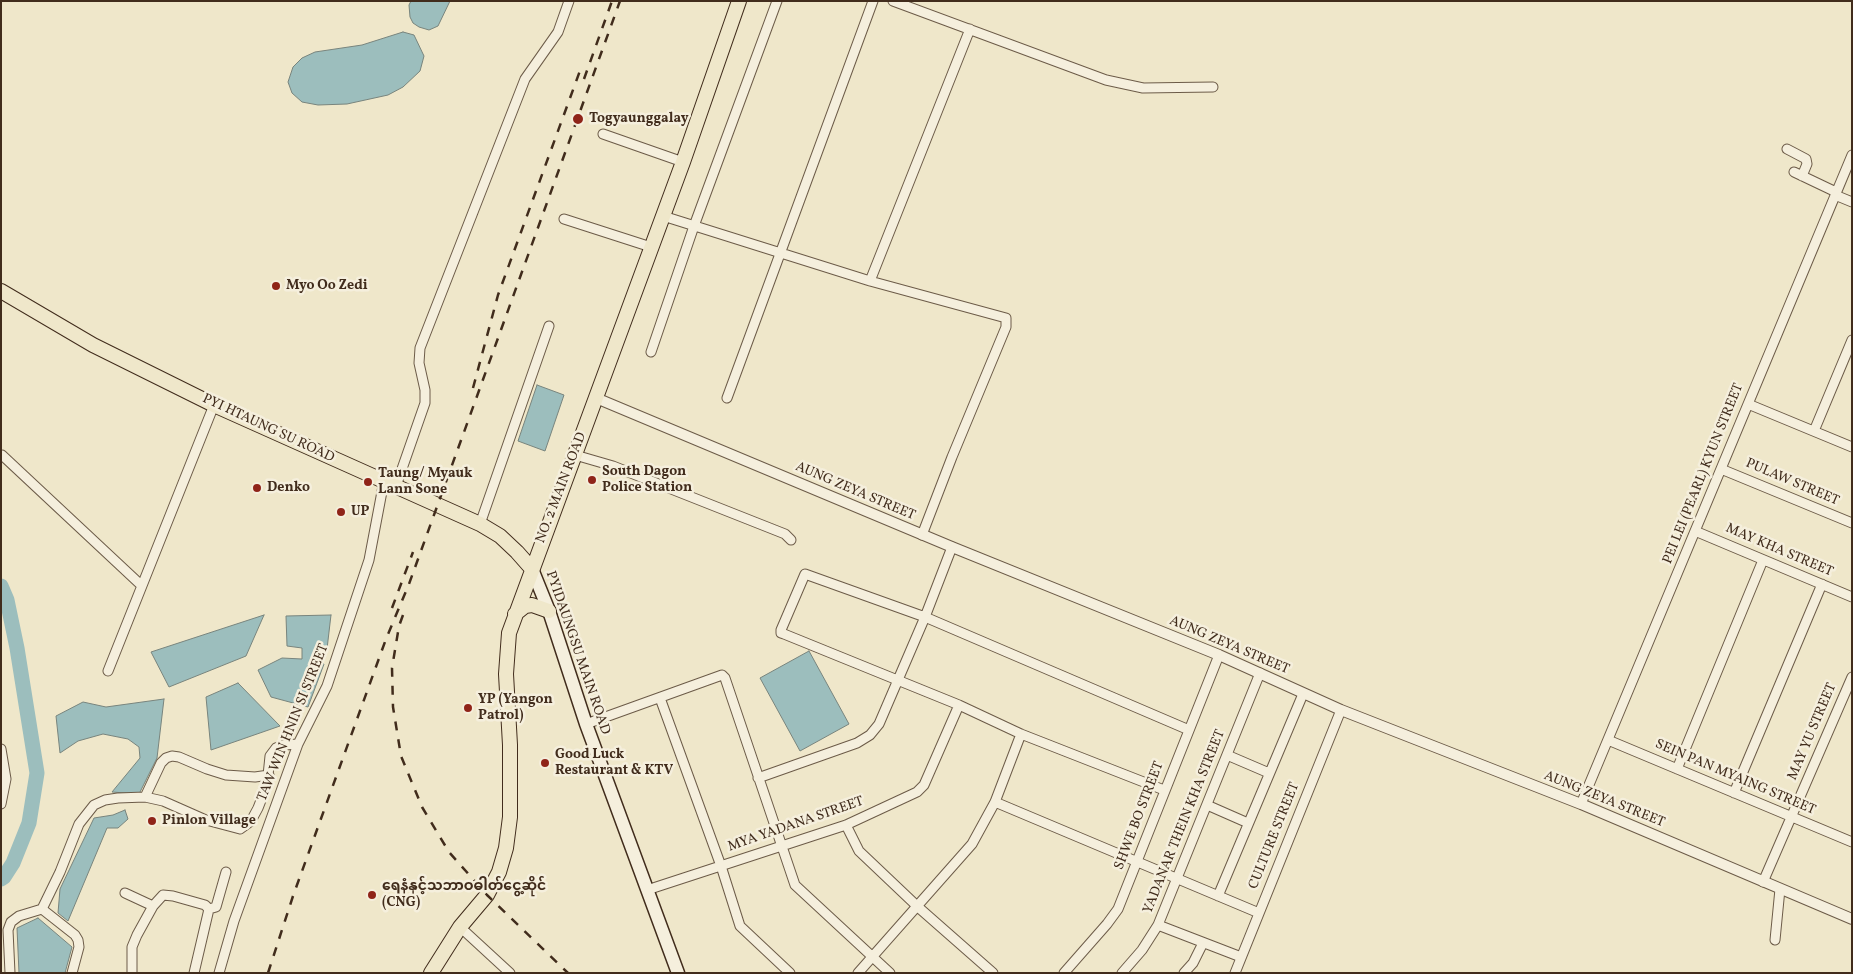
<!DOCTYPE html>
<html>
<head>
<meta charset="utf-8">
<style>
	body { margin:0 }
	#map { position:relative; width:1853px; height:974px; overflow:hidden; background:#efe7ca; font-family:Vollkorn,serif }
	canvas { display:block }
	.frame { position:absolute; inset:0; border:2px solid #412c1c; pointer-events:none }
</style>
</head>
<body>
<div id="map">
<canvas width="1853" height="974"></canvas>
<div class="frame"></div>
</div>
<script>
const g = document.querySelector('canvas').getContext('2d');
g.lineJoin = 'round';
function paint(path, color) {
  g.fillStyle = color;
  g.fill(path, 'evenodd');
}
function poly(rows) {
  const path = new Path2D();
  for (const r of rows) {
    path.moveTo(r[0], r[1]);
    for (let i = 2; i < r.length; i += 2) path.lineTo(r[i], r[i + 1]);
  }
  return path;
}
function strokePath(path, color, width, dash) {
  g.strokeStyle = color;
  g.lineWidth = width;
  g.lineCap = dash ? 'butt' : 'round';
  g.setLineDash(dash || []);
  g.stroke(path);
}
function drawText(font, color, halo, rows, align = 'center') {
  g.font = font + ' Vollkorn,"Noto Sans Myanmar",serif';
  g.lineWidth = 5;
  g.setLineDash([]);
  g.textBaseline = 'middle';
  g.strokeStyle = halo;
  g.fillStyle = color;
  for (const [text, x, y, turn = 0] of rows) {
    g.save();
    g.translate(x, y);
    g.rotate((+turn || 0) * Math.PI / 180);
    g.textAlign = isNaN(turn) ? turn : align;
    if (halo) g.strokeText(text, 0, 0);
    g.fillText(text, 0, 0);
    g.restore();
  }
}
const water = poly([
	[411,1,450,1,438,26,429,30,419,27,413,23,410,17,409,5,411,1],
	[403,32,414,35,424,56,420,71,403,87,388,95,347,104,318,105,302,102,292,93,288,82,293,67,302,58,315,52,362,45,403,32],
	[537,385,564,395,545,451,518,441,537,385],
	[264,615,246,656,169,687,151,652,264,615],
	[331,615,327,649,316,649,313,657,324,664,308,707,271,697,258,670,282,658,302,659,302,648,287,646,286,616,331,615],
	[809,651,849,724,800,751,760,678,809,651],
	[238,683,280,726,211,750,206,697,238,683],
	[164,699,157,758,139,794,112,792,140,758,139,747,128,739,103,734,78,741,60,753,56,716,83,702,106,707,164,699],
	[125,810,128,819,118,828,107,828,68,921,58,913,60,889,94,818,113,815,125,810],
	[38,918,72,947,65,973,19,973,17,928,38,918]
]);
paint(water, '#9cbebd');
strokePath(water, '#78847d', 1);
strokePath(poly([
	[1,586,7,600,17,648,37,773,29,823,13,863,4,877,1,879]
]), '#9cbebd', 15);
const minor = poly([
	[893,1,1106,80,1143,88,1213,87],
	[603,134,683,162],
	[1787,149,1806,159,1807,164,1802,176],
	[1794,172,1836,192],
	[1835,195,1852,202],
	[663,216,870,281,1006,318,1006,327,952,457,922,535],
	[564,219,651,247],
	[870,281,970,29],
	[651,352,694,226,777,1],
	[727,398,873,1],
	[1748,404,1852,447],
	[1814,431,1852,340],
	[2,455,141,585],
	[575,455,613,466,785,534,791,540],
	[1721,469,1852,523],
	[396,486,425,403,425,390,419,363,420,348,525,79,558,32,569,1],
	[480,524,549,326],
	[1695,531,1852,597],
	[108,671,214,405],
	[660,698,721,866,740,926,790,973],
	[586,724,722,675,725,678,795,885,890,973],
	[1608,740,1852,842],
	[1,749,6,779,1,804],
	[1227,755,1269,773],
	[1677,769,1763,560],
	[758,778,857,743,870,735,879,724,925,617,952,547],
	[1164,790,1021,734,959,705,784,634,781,633,781,630,805,574,925,617,1189,730],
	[1734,793,1822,584],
	[145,797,161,763,166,758,172,756,179,757,207,769,226,775,255,777,269,775],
	[995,802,1259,913],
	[1581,804,1852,155],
	[1207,805,1248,823],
	[846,825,859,851,918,907,993,973],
	[1763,882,1852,677],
	[647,890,846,825,917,792,924,785,959,705],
	[125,893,153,906],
	[1218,896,1303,694],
	[42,909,75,935,78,940,79,947,72,973],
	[209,909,216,907,226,872],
	[1158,925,1241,957],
	[460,927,510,973],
	[1775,940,1780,889],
	[10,973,8,930,11,922,19,916,42,909,60,872,79,824,94,805,105,800,118,798,145,797,163,801,206,820,240,829,251,821,258,808,267,785,270,756,276,748,284,745,298,744],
	[132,973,132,947,137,935,153,906,163,895,173,896,205,905,209,909,194,973],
	[219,973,234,921,298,744,327,686,369,560,384,481],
	[858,973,972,844,995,802,1021,734],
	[1064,973,1107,924,1118,909,1219,655],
	[1122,973,1142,950,1158,925,1260,673],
	[1184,973,1193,963,1203,943],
	[1235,973,1341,710]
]);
const tertiary = poly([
	[596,398,952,547,1219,655,1341,710,1581,804,1852,919]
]);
const secondary = poly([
	[532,569,549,611,586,724,678,973]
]);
const primary = poly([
	[1,291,93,345,214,405,480,524,500,536,517,552,532,569],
	[515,614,525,606,532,605,549,611],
	[431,973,460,927,487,895,499,872,506,848,510,817,510,745,506,674,509,633,683,162,739,1]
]);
strokePath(minor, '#6c5b48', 11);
strokePath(tertiary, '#6c5b48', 12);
strokePath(secondary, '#412c1c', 15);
strokePath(primary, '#412c1c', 16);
strokePath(minor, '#f5efdd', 9);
strokePath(tertiary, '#f5efdd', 10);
strokePath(secondary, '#f5efdd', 12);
strokePath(primary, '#efe7ca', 14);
strokePath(poly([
	[584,79,612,1],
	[473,388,498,295,581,68],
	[392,608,413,552],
	[403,615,399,626,392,668,393,707,401,756,422,807,449,852,487,895,568,973],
	[268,973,293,896,386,639,409,584,620,1]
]), '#412c1c', 2.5, [9, 9]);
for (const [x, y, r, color] of [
	[578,119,6,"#8f2418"],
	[276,286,5,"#8f2418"],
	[592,480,5,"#8f2418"],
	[368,482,5,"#8f2418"],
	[257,488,5,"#8f2418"],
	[341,512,5,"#8f2418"],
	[468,708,5,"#8f2418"],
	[545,763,5,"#8f2418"],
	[152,821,5,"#8f2418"],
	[372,895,5,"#8f2418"]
]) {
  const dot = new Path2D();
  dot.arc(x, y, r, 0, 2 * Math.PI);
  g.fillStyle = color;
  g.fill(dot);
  strokePath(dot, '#f5efdd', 2);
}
drawText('bold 14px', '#412c1c', '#f5efdd', [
	["Togyaunggalay",589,119],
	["Myo Oo Zedi",286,286],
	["South Dagon",602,472],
	["Police Station",602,488],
	["Taung/ Myauk",378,474],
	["Lann Sone",378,490],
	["Denko",267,488],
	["UP",351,512],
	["YP (Yangon",478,700],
	["Patrol)",478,716],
	["Good Luck",555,755],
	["Restaurant & KTV",555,771],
	["Pinlon Village",162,821],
	["ရေနံနှင့်သဘာဝဓါတ်ငွေ့ဆိုင်",382,887],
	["(CNG)",382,903]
], 'left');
drawText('14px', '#412c1c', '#f5efdd', [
	["PYI HTAUNG SU ROAD",268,429,25],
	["PEI LEI (PEARL) KYUN STREET",1704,474,-68],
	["PULAW STREET",1792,483,23],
	["NO. 2 MAIN ROAD",562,488,-69],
	["AUNG ZEYA STREET",855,492,23],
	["MAY KHA STREET",1779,551,23],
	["AUNG ZEYA STREET",1229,646,23],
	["PYIDAUNGSU MAIN ROAD",577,653,71],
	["TAW WIN HNIN SI STREET",294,723,-68],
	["MAY YU STREET",1813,732,-67],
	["SEIN PAN MYAING STREET",1735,778,23],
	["AUNG ZEYA STREET",1604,800,22],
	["SHWE BO STREET",1140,816,-69],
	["YADANAR THEIN KHA STREET",1185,822,-68],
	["MYA YADANA STREET",796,825,-19],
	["CULTURE STREET",1275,836,-68]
]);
</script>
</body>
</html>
